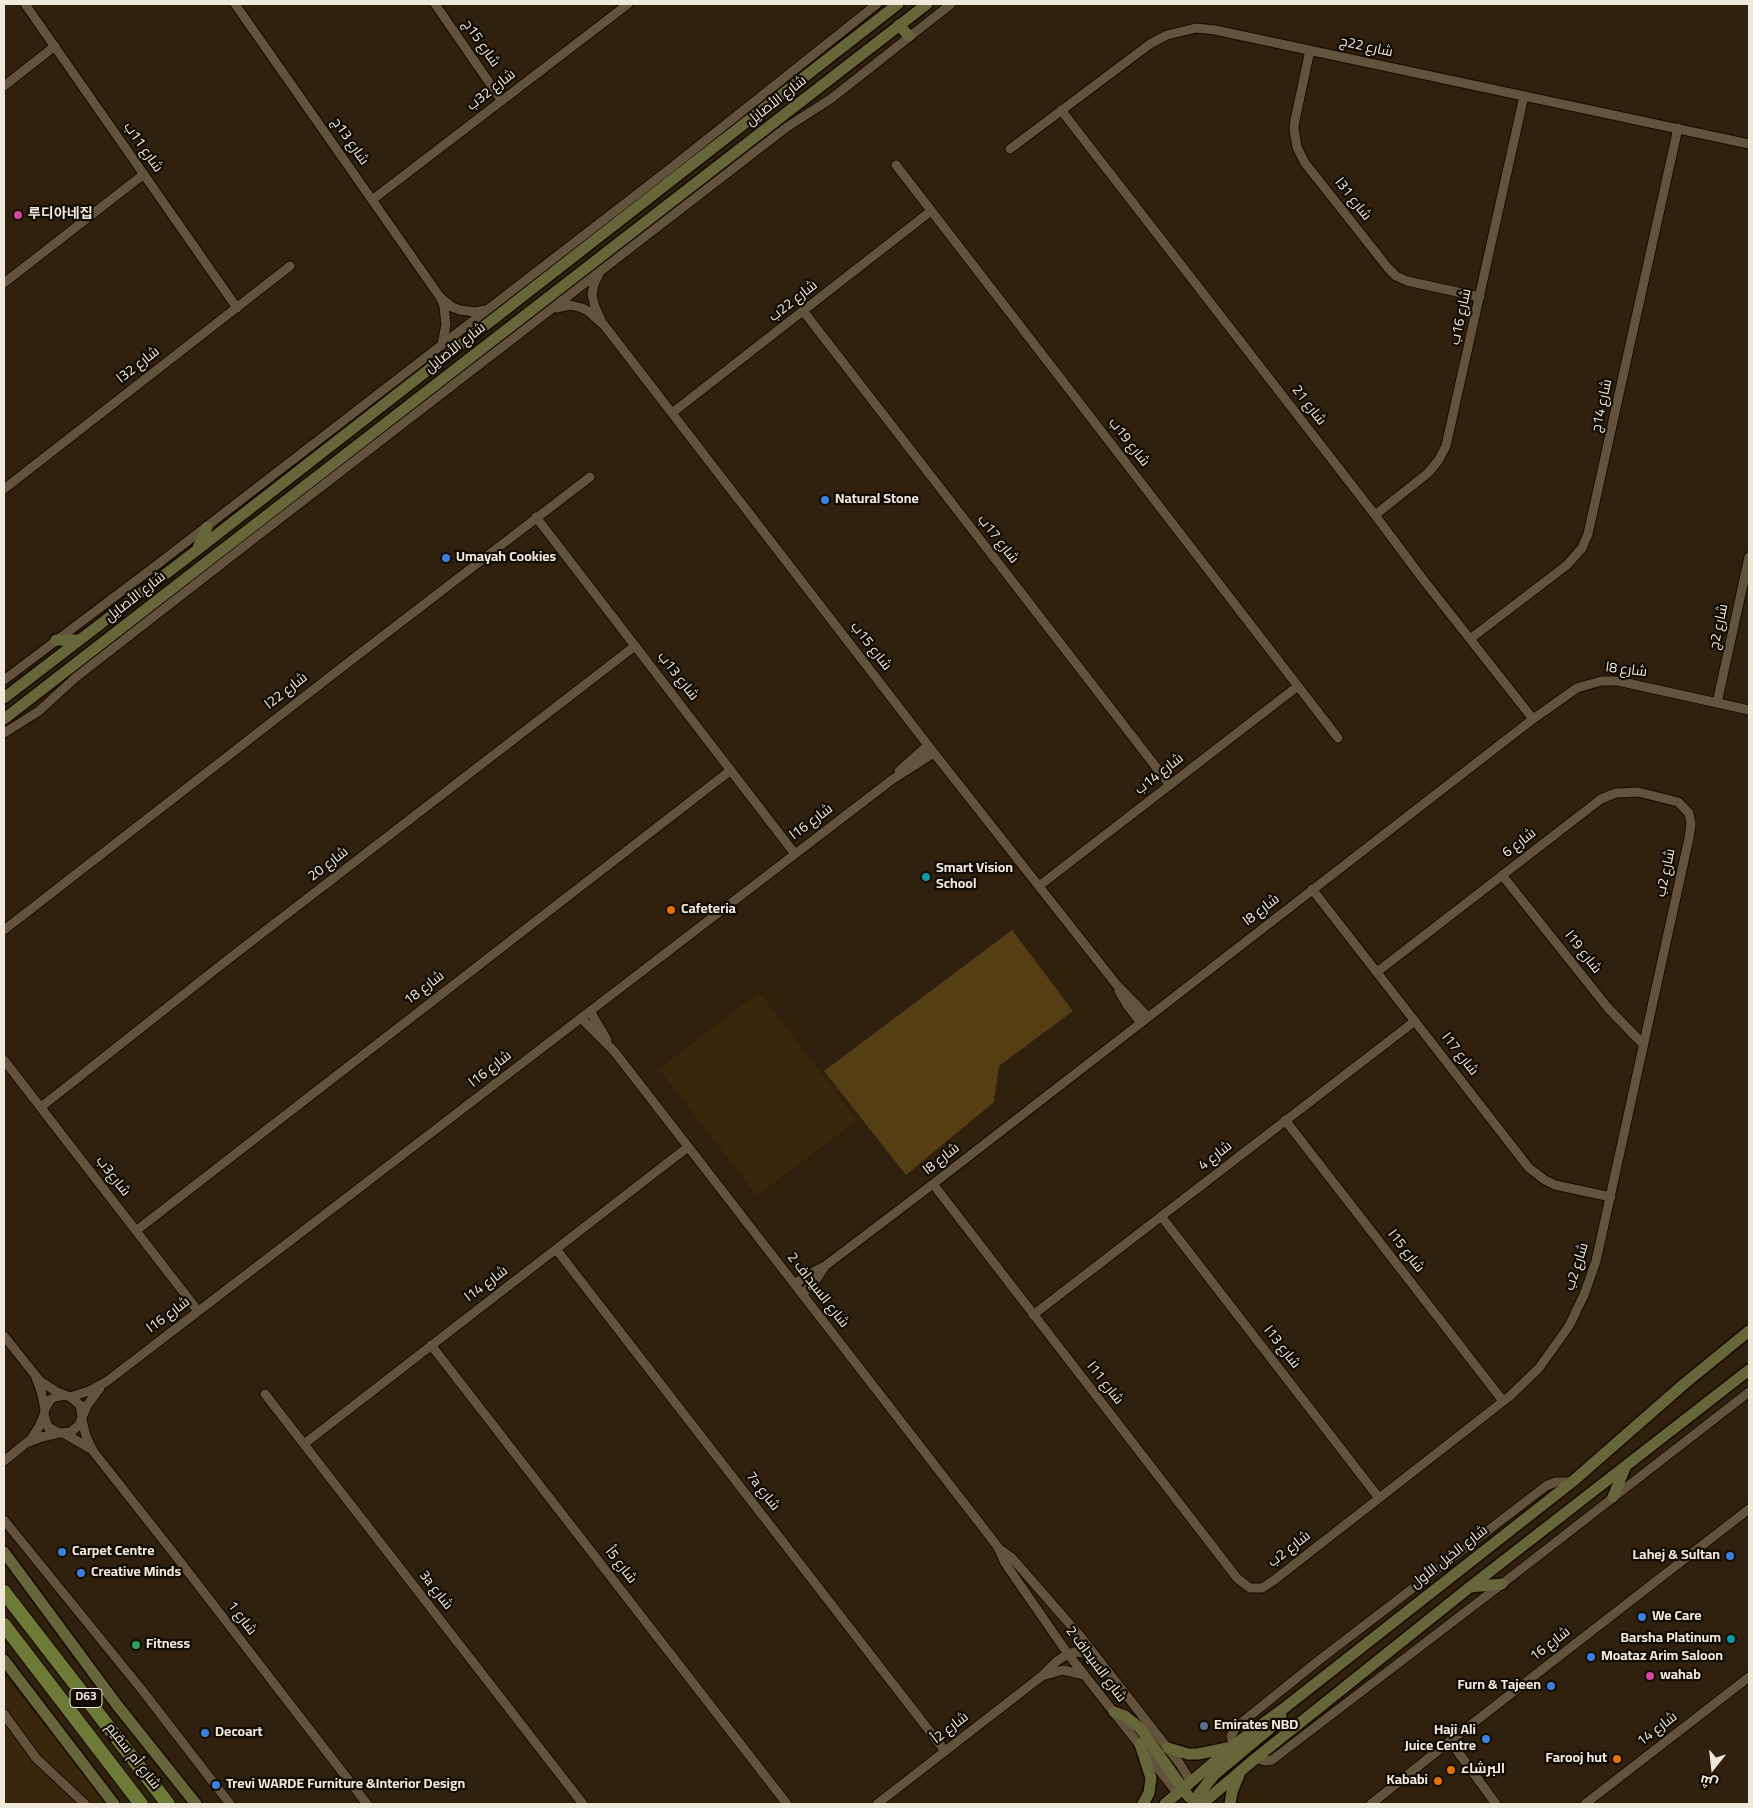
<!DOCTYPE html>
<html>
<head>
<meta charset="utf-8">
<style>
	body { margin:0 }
	#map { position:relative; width:1753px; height:1808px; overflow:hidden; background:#2f210d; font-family:Georgia,Cairo,serif }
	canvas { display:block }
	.frame { position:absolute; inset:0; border:5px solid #f0e8db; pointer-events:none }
	.north { position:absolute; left:1688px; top:1743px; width:50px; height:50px; -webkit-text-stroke:4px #120c05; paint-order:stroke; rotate:196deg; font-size:14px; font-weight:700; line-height:20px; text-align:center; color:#f0e8db }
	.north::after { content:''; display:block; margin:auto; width:18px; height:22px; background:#f0e8db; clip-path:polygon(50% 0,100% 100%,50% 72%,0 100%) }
</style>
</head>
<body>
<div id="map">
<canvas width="1753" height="1808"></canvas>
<div class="frame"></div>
<div class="north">ش</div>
</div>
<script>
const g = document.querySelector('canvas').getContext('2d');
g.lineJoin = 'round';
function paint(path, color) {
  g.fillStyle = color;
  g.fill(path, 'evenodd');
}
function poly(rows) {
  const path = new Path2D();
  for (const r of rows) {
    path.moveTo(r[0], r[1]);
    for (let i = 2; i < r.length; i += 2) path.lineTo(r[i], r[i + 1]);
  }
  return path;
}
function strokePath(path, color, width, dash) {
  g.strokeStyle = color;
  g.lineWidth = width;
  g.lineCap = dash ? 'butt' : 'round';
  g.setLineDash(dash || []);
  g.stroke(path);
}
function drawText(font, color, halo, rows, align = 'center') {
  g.font = font + ' Georgia,Cairo,"Noto Sans KR",serif';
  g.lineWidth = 4.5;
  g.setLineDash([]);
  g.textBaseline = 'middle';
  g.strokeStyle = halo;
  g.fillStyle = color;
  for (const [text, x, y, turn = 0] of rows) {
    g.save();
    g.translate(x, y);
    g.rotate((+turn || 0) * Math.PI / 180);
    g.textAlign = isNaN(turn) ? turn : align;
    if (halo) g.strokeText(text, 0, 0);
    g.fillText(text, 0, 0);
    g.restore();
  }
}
paint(poly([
	[759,992,857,1120,757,1196,659,1069],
	[4,1675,108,1804,4,1804]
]), '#38270b');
paint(poly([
	[1012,930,1073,1011,999,1066,994,1102,906,1175,824,1071]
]), '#563e14');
const street = poly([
	[25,4,237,308],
	[235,4,440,297,452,307,460,310,475,312,485,310],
	[435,4,502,101],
	[1310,50,1295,120,1294,129,1297,147,1305,163,1388,268,1396,276,1407,281,1480,297],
	[4,86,55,46],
	[1061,110,1375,515,1422,578,1533,719],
	[1010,149,1150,44,1167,35,1196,28,1215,30,1749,144],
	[896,165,1338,738],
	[372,200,628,4],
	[599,274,594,284,592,295,595,307,601,320],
	[4,283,144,174],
	[441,299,444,306,446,325,442,344],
	[556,308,570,305,582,308,588,311,604,325,934,753,1116,984,1148,1017],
	[804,312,1170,785],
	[672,413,931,211],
	[4,489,290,266],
	[1375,515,1428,473,1438,461,1446,446,1524,96],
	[536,517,795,854],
	[1470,639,1567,565,1582,548,1588,534,1678,128],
	[4,680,158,564,667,171,877,4],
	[1717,703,1749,557],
	[4,733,39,711,75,678,251,541,787,127,832,98,951,4],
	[899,771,928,745],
	[1502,875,1608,1008,1643,1044],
	[1039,886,1298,686],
	[1312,889,1529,1168,1545,1180,1555,1185,1611,1197],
	[4,930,345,665,590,477],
	[1119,991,1127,1005,1141,1023],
	[590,1011,607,1040],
	[581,1018,614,1051,957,1494,998,1547,1005,1563,1068,1654,1178,1794],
	[4,1060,198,1311],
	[41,1107,226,961,635,646],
	[1285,1120,1503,1401],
	[933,1184,1237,1578,1250,1588,1262,1588,1273,1581,1510,1396,1539,1368,1569,1326,1584,1295,1596,1261,1689,838,1691,824,1689,813,1678,802,1638,792,1616,793,1601,799,1377,972],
	[1161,1216,1379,1498],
	[137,1230,731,770],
	[556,1249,945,1751],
	[795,1284,809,1274,825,1266,933,1184,1533,719,1577,688,1601,681,1618,681,1749,710],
	[802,1294,814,1283,825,1266],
	[1033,1315,1415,1021],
	[4,1336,40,1381,57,1392,70,1397,80,1405,82,1417,79,1425,71,1432,59,1433,48,1427,44,1415,45,1409,50,1400,55,1397,65,1395],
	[431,1345,787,1804],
	[36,1378,41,1391,45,1409],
	[265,1394,583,1804],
	[70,1397,89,1391,106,1382,893,779,934,753],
	[82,1417,88,1404,100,1388],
	[82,1420,86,1436,93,1451,175,1555,367,1804],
	[65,1434,91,1449],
	[29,1442,42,1437,59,1433],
	[304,1444,688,1147],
	[4,1461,31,1439,39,1427,44,1415],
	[4,1520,142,1690,230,1804],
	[998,1548,1012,1558,1081,1637,1180,1764,1191,1782],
	[1044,1674,1057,1661,1068,1654,1074,1652,1084,1653,1095,1661],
	[4,1714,36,1758,85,1804],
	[1450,1741,1496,1804],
	[1233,1746,1231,1736,1236,1727,1318,1661,1546,1486,1556,1482,1572,1482],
	[1256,1758,1265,1761,1272,1760,1502,1584,1749,1392],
	[877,1804,1042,1676,1063,1670,1084,1675],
	[1371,1804,1450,1741,1749,1509],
	[1585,1804,1749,1677]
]);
const secondary = poly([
	[899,25,909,36],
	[198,548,207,527],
	[56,640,78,640],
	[4,698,197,550,898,4],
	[4,719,927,4],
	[1613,1497,1625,1468],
	[4,1552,117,1705,196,1804],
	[1470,1587,1502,1584],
	[4,1660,114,1804],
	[1114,1712,1125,1716,1140,1728,1189,1797,1195,1801,1202,1802],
	[1140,1744,1151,1778,1149,1793,1143,1804],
	[1168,1748,1188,1754,1198,1754,1227,1748],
	[1165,1804,1233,1746,1283,1709,1572,1482,1684,1384,1749,1331],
	[1194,1804,1199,1794,1214,1775,1274,1725,1281,1716],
	[1202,1804,1256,1758,1470,1587,1749,1370],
	[1230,1804,1232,1792,1239,1775]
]);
const primary = poly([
	[4,1592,168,1804],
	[4,1625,141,1804]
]);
strokePath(street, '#160a00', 11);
strokePath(secondary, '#160a00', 14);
strokePath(primary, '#160a00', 16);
strokePath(street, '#62533d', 9);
strokePath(secondary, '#67663b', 11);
strokePath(primary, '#6d7a38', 14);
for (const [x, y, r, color] of [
	[18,215,5,"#d1479c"],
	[825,500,5,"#3f7fe0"],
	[446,558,5,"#3f7fe0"],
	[926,877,5,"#0f9aa8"],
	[671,910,5,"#e8710a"],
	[62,1552,5,"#3f7fe0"],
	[1730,1556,5,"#3f7fe0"],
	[81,1573,5,"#3f7fe0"],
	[1642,1617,5,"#3f7fe0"],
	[1731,1639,5,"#0f9aa8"],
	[136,1645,5,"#2e9e5b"],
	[1591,1657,5,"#3f7fe0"],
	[1650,1676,5,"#d1479c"],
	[1551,1686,5,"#3f7fe0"],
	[1204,1726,5,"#5c6f8a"],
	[205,1733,5,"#3f7fe0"],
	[1486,1739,5,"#3f7fe0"],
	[1617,1759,5,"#e8710a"],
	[1451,1770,5,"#e8710a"],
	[1438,1781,5,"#e8710a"],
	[216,1785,5,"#3f7fe0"]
]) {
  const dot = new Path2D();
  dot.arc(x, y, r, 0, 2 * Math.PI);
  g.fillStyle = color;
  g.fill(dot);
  strokePath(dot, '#120c05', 2);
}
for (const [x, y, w] of [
	[86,1698,32]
]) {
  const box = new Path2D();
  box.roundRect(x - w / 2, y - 9.5, w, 19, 4);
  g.fillStyle = '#120c05';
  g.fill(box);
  strokePath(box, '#f0e8db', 1);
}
drawText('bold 12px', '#f0e8db', null, [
	["D63",86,1698]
]);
drawText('14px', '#f0e8db', '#120c05', [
	["شارع 15ج",480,44,55],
	["شارع 22ج",1366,48,12],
	["شارع 32ب",492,91,-38],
	["شارع الأصايل",777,102,-38],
	["شارع 13ج",349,142,55],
	["شارع 11ب",142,148,55],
	["شارع 31ا",1352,200,52],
	["شارع 22ب",794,302,-38],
	["شارع 16ب",1462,317,-78],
	["شارع الأصايل",456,349,-38],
	["شارع 32ا",139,366,-38],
	["شارع 21",1308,406,52],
	["شارع 14ج",1603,406,-78],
	["شارع 19ب",1128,443,52],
	["شارع 17ب",997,540,52],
	["شارع الأصايل",136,598,-38],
	["شارع 2ج",1720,627,-78],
	["شارع 15ب",870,647,52],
	["شارع 8ا",1626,671,7],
	["شارع 13ب",677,677,52],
	["شارع 22ا",287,692,-38],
	["شارع 14ب",1160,775,-38],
	["شارع 16ا",812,823,-37],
	["شارع 6",1520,844,-38],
	["شارع 20",329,865,-38],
	["شارع 2ب",1667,873,-78],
	["شارع 8ا",1262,911,-38],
	["شارع 19ا",1582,953,52],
	["شارع 18",425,989,-38],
	["شارع 17ا",1459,1055,52],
	["شارع 16ا",491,1070,-38],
	["شارع 4",1216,1157,-38],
	["شارع 8ا",942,1160,-38],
	["شارع3ب",112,1177,52],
	["شارع 15ا",1405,1252,52],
	["شارع 2ب",1578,1267,-72],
	["شارع 14ا",487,1285,-37],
	["شارع السيداف 2",817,1291,52],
	["شارع 16ا",169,1316,-37],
	["شارع 13ا",1281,1348,52],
	["شارع 11ا",1104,1384,52],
	["7a شارع",762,1492,52],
	["شارع 2ب",1290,1550,-38],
	["شارع الخيل الأول",1450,1558,-38],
	["شارع 5أ",620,1566,52],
	["3a شارع",435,1591,52],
	["شارع 1",241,1619,53],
	["شارع 16",1551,1645,-38],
	["شارع السيداف 2",1095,1665,53],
	["شارع 2أ",951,1729,-38],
	["شارع 14",1658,1730,-38],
	["شارع أم سقيم",132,1757,52]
]);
drawText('bold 14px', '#f0e8db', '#120c05', [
	["루디아네집",28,215],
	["Natural Stone",835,500],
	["Umayah Cookies",456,558],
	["Smart Vision",936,869],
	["School",936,885],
	["Cafeteria",681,910],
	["Carpet Centre",72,1552],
	["Lahej & Sultan",1720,1556,"right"],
	["Creative Minds",91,1573],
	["We Care",1652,1617],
	["Barsha Platinum",1721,1639,"right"],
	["Fitness",146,1645],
	["Moataz Arim Saloon",1601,1657],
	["wahab",1660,1676],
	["Furn & Tajeen",1541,1686,"right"],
	["Emirates NBD",1214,1726],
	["Haji Ali",1476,1731,"right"],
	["Juice Centre",1476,1747,"right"],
	["Decoart",215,1733],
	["Farooj hut",1607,1759,"right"],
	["البرشاء",1461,1770],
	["Kababi",1428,1781,"right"],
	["Trevi WARDE Furniture &Interior Design",226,1785]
], 'left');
</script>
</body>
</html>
